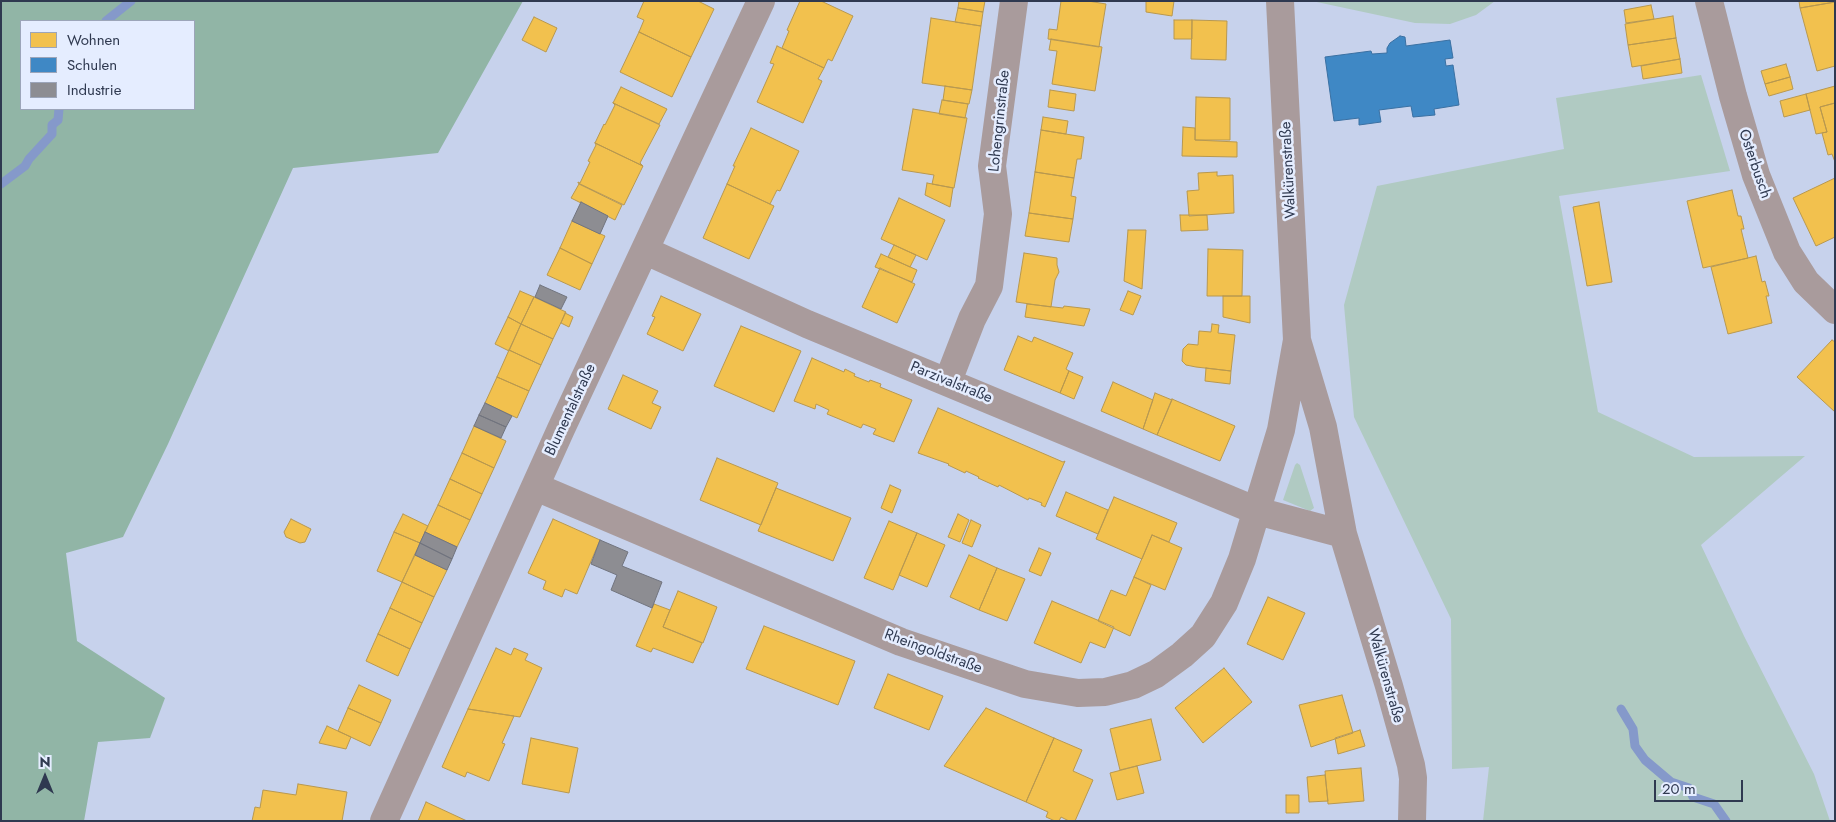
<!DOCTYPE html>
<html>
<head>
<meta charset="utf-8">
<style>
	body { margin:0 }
	#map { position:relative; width:1836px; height:822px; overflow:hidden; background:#c7d2ec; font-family:Jost,sans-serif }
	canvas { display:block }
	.frame { position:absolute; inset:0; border:2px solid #2f3950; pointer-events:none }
	.legend { position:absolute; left:20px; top:20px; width:175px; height:90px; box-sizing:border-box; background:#e5edff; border:1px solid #9ca5b9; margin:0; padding:6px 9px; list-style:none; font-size:15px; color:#2f3950 }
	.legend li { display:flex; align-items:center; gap:10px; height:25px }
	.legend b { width:25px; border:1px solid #9ca5b9 }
	.north { position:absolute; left:20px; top:752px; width:50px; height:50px; -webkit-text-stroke:4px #e5edff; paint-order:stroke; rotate:0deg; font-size:14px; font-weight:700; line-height:20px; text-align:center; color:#2f3950 }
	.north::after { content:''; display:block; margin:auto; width:18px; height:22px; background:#2f3950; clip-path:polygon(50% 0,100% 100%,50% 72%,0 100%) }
	.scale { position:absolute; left:1654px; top:780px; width:89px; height:22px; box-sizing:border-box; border:2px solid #2f3950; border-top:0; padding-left:6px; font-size:15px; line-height:18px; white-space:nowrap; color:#2f3950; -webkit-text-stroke:4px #e5edff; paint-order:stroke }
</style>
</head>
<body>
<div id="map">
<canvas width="1836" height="822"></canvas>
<div class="frame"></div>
<ul class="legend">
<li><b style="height:14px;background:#f2c14e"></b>Wohnen</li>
<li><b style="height:14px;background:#3f88c5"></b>Schulen</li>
<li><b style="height:14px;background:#8d8d92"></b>Industrie</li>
</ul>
<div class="north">N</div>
<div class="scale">20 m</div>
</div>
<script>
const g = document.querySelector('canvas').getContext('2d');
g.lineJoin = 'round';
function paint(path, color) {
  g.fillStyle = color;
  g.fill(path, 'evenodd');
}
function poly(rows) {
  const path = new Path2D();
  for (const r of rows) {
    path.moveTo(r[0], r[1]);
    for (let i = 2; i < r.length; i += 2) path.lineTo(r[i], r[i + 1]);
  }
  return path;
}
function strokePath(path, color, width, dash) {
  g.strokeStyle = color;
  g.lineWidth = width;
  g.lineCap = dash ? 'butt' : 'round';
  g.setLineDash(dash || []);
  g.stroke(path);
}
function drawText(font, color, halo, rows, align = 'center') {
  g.font = font + ' Jost,sans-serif';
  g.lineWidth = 5;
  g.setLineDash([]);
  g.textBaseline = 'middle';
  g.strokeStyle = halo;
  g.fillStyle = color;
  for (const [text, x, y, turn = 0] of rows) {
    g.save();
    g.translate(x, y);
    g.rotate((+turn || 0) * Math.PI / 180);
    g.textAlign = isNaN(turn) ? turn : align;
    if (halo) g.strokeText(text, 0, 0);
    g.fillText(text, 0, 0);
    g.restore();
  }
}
paint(poly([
	[1312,1,1495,1,1476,15,1450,24,1415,23],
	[1701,75,1730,171,1559,196,1598,412,1694,457,1805,456,1701,545,1744,636,1814,774,1830,821,1483,821,1489,767,1452,769,1451,619,1354,417,1344,305,1377,186,1564,149,1556,98],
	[1297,463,1300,465,1314,508,1310,511,1283,500,1295,465]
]), '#b0cac2');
paint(poly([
	[1,1,523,1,438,153,293,168,168,444,123,537,66,553,77,641,165,698,150,738,98,742,84,821,1,821],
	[21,21,194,21,194,109,21,109]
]), '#91b5a6');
const homes = poly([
	[644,1,698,1,714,9,691,57,639,32,644,20,637,17,644,1],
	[800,1,821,1,853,16,832,61,828,59,824,68,782,48,789,31,787,30,800,1],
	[959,1,985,1,983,12,958,8,959,1],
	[1061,1,1088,1,1106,4,1099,47,1048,39,1049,29,1057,30,1061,1],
	[1146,1,1174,1,1172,16,1146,12,1146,1],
	[1799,1,1835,1,1835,2,1800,8,1799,1],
	[1835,2,1835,66,1817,71,1800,8,1835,2],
	[1651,5,1654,19,1626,23,1624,10,1651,5],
	[958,8,983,12,981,26,955,22,958,8],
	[1673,16,1676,38,1628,45,1625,24,1673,16],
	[534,17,557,28,546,52,522,40,534,17],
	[931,18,981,26,972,90,922,83,931,18],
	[1174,20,1192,20,1192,39,1174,39,1174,20],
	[1192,20,1227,21,1226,60,1191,59,1192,20],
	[639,32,691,57,672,97,620,72,639,32],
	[1676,38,1680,59,1632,67,1628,45,1676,38],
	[1051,39,1102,47,1095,91,1052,84,1057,51,1049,50,1051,39],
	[777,46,824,68,818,79,822,81,803,123,757,102,774,64,770,63,777,46],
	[1680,59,1682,73,1643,79,1641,66,1680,59],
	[1786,64,1790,77,1765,84,1761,71,1786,64],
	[1790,77,1793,89,1769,96,1765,84,1790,77],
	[945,86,972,90,969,104,943,100,945,86],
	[1835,86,1835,103,1820,107,1827,132,1816,134,1806,94,1835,86],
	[621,87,667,109,659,124,613,103,621,87],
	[1050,90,1076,94,1074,111,1048,107,1050,90],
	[1806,94,1810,110,1784,117,1780,101,1806,94],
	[1196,97,1230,98,1230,140,1195,140,1196,97],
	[942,100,968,104,965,118,939,114,942,100],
	[613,103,660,125,640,163,643,166,595,143,604,124,605,125,615,105,613,103],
	[1835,103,1835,162,1832,154,1828,155,1822,133,1827,132,1820,107,1835,103],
	[913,109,967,118,954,188,932,184,934,175,902,170,913,109],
	[1043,117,1068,121,1066,134,1041,130,1043,117],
	[1183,127,1195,128,1195,140,1237,142,1237,157,1182,156,1183,127],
	[751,128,799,151,780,191,777,190,770,204,727,184,735,166,733,166,751,128],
	[1041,130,1084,137,1081,159,1077,159,1074,178,1035,172,1041,130],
	[595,143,643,166,624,205,578,183,578,182,580,183,590,162,588,161,596,145,595,143],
	[1035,172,1074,178,1071,196,1076,197,1073,219,1029,213,1035,172],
	[1217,172,1217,176,1233,175,1234,213,1189,216,1187,191,1199,190,1198,173,1217,172],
	[1835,178,1835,237,1816,246,1793,198,1835,178],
	[927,183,953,188,950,207,925,195,927,183],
	[579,184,622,205,615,220,571,198,579,184],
	[727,184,774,206,749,259,703,238,727,184],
	[1732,190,1738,216,1741,216,1744,229,1741,229,1748,258,1703,268,1687,201,1732,190],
	[899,198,945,220,927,260,881,239,899,198],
	[1599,202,1612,282,1587,286,1573,207,1599,202],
	[1029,213,1073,219,1069,242,1025,236,1029,213],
	[1180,215,1207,215,1208,230,1181,231,1180,215],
	[572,221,605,236,592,264,560,248,572,221],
	[1128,230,1146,230,1142,289,1124,281,1128,230],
	[894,245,916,255,910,267,888,257,894,245],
	[560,248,592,264,580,290,547,275,560,248],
	[1208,249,1243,250,1242,296,1207,296,1208,249],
	[1024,253,1057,258,1057,265,1059,272,1055,280,1051,307,1016,302,1024,253],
	[881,254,917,270,912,282,875,267,881,254],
	[1756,256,1762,282,1765,281,1769,296,1766,296,1772,323,1728,334,1711,267,1756,256],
	[880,268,915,284,897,323,862,307,880,268],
	[520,291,534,297,521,324,508,317,520,291],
	[1128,291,1141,296,1133,315,1120,310,1128,291],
	[661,296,701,314,683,351,647,334,655,317,652,316,661,296],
	[1223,296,1250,296,1250,323,1223,317,1223,296],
	[534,297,566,312,553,339,521,324,534,297],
	[1027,304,1063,308,1064,306,1090,309,1084,326,1025,317,1027,304],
	[565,313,573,317,569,327,561,323,565,313],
	[508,317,521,324,509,351,495,344,508,317],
	[521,324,553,339,541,365,509,350,521,324],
	[1212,324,1219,325,1218,333,1235,335,1231,371,1196,367,1186,365,1182,361,1183,349,1188,344,1198,345,1199,331,1211,332,1212,324],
	[741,326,801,351,774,412,714,386,741,326],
	[1018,336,1032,342,1034,337,1073,353,1066,369,1069,371,1060,393,1004,370,1018,336],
	[1832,340,1835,342,1835,412,1797,377,1832,340],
	[509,350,541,365,529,391,497,377,509,350],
	[812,358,844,372,845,369,855,374,854,376,869,382,870,380,881,384,880,387,912,400,894,442,873,434,876,429,863,424,861,428,827,414,829,410,816,404,815,409,794,401,812,358],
	[1206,368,1231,371,1230,384,1205,381,1206,368],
	[1069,371,1083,377,1074,399,1060,393,1069,371],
	[623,375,658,391,652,403,661,407,651,429,608,409,623,375],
	[497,377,529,391,517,418,485,403,497,377],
	[1113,382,1153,400,1143,429,1101,411,1113,382],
	[1155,393,1172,400,1157,435,1143,429,1155,393],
	[1172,399,1235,426,1220,461,1157,435,1172,399],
	[938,408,1063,462,1065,461,1045,507,1041,505,1042,503,1029,498,1028,500,999,485,998,487,978,478,979,477,966,471,965,473,948,465,949,464,918,453,938,408],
	[474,426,506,441,494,468,462,453,474,426],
	[462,453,494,468,482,494,450,479,462,453],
	[717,458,778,483,761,525,700,500,717,458],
	[450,479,482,494,470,520,438,505,450,479],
	[890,485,901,490,892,513,881,508,890,485],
	[776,488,851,518,833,561,758,531,776,488],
	[1066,492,1108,510,1098,534,1056,516,1066,492],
	[1114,497,1177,523,1169,542,1152,535,1142,559,1096,539,1114,497],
	[438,505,470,520,457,547,425,532,438,505],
	[403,514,428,526,420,543,394,532,403,514],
	[958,514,969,520,960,542,948,537,958,514],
	[291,519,311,529,305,542,300,543,286,537,284,532,291,519],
	[553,519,600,540,577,594,565,589,562,597,543,589,546,581,528,573,553,519],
	[971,520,981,525,972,547,962,543,971,520],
	[889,521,917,533,893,590,864,578,889,521],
	[394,532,420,543,402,582,377,571,394,532],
	[917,533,945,545,927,587,899,575,917,533],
	[1152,535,1182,548,1165,590,1134,577,1152,535],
	[1039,548,1051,553,1041,576,1029,571,1039,548],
	[415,555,447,570,434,597,402,582,415,555],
	[969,555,997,568,979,610,950,597,969,555],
	[997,568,1025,579,1007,621,979,610,997,568],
	[1134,577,1151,585,1130,636,1098,621,1111,590,1126,596,1134,577],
	[402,582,434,597,422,623,390,608,402,582],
	[678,591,717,607,703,643,663,627,678,591],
	[1268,597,1305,613,1283,660,1247,644,1268,597],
	[1052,601,1114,627,1105,648,1090,642,1081,663,1034,643,1052,601],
	[654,604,670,610,663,627,702,643,693,663,653,648,651,652,636,646,654,604],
	[390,608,422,623,410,649,378,634,390,608],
	[764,626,855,661,838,705,746,669,764,626],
	[378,634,410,649,398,676,366,661,378,634],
	[496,648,511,655,514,648,528,654,525,660,542,668,520,717,468,709,496,648],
	[1224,668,1252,702,1203,743,1175,708,1224,668],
	[888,674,943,696,929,730,874,708,888,674],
	[359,685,391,700,381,723,348,708,359,685],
	[1342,695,1353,733,1311,747,1299,705,1342,695],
	[348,708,381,723,370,746,338,731,348,708],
	[986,708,1054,738,1026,802,944,766,986,708],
	[468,709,514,716,502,743,505,744,489,781,467,772,465,777,442,767,468,709],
	[1151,719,1161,760,1120,770,1110,729,1151,719],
	[327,726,351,737,346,749,319,743,327,726],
	[1360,730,1365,746,1338,754,1335,738,1360,730],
	[531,738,578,748,569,793,522,784,531,738],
	[1054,738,1082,750,1073,771,1093,780,1075,821,1069,821,1061,817,1059,821,1055,821,1046,817,1048,812,1026,802,1054,738],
	[1137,766,1144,793,1117,800,1110,773,1137,766],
	[1361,768,1364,801,1328,804,1325,771,1361,768],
	[1325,775,1328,801,1309,802,1307,777,1325,775],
	[298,784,347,792,342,821,252,821,255,807,260,808,263,790,296,795,298,784],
	[1286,795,1299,795,1299,813,1286,813,1286,795],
	[426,802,467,821,418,821,426,802]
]);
paint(homes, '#f2c14e');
strokePath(homes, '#b8984f', 1);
const schools = poly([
	[1400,36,1405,37,1406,46,1450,40,1453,58,1445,59,1446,66,1453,65,1459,105,1434,109,1435,115,1413,117,1411,106,1379,110,1381,122,1359,125,1359,118,1334,121,1325,57,1371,51,1372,54,1387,53,1387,48,1390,43,1400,36]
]);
paint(schools, '#3f88c5');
strokePath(schools, '#3a70a2', 1);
const industry = poly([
	[581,202,608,216,600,234,572,221,581,202],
	[540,285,567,297,561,309,535,297,540,285],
	[485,403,512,416,506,427,479,415,485,403],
	[479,415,506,427,501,438,474,426,479,415],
	[425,532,457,547,452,559,420,543,425,532],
	[600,540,628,552,622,566,662,582,652,608,611,590,617,575,591,564,600,540],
	[420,543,452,559,447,570,415,555,420,543]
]);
paint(industry, '#8d8d92');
strokePath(industry, '#71747e', 1);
strokePath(poly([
	[106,21,131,1],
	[1,184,25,166,29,159,52,134,52,125,58,120,59,109],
	[1621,709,1633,729,1635,746,1645,760,1671,782,1689,788,1693,797,1714,804,1726,821]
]), '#8599ca', 9);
strokePath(poly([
	[1280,1,1297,340,1323,427,1343,534,1389,686,1411,765,1413,778,1412,821],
	[1709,1,1733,96,1756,175,1787,252,1806,282,1835,310],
	[646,251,807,324,1257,511,1343,534],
	[948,381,972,319,989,286,998,214,992,166,1014,1],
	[536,487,901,642,1025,684,1078,693,1105,692,1133,685,1156,674,1182,655,1203,636,1224,603,1242,559,1281,430,1297,340],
	[384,821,561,429,761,1]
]), '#a99b9c', 28);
drawText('15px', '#2f3950', '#e5edff', [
	["Lohengrinstraße",1000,121,-84],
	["Osterbusch",1754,164,71],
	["Walkürenstraße",1289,170,-93],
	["Parzivalstraße",951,383,22],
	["Blumentalstraße",571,410,-65],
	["Rheingoldstraße",933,652,20],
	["Walkürenstraße",1385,676,74]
]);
</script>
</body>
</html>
